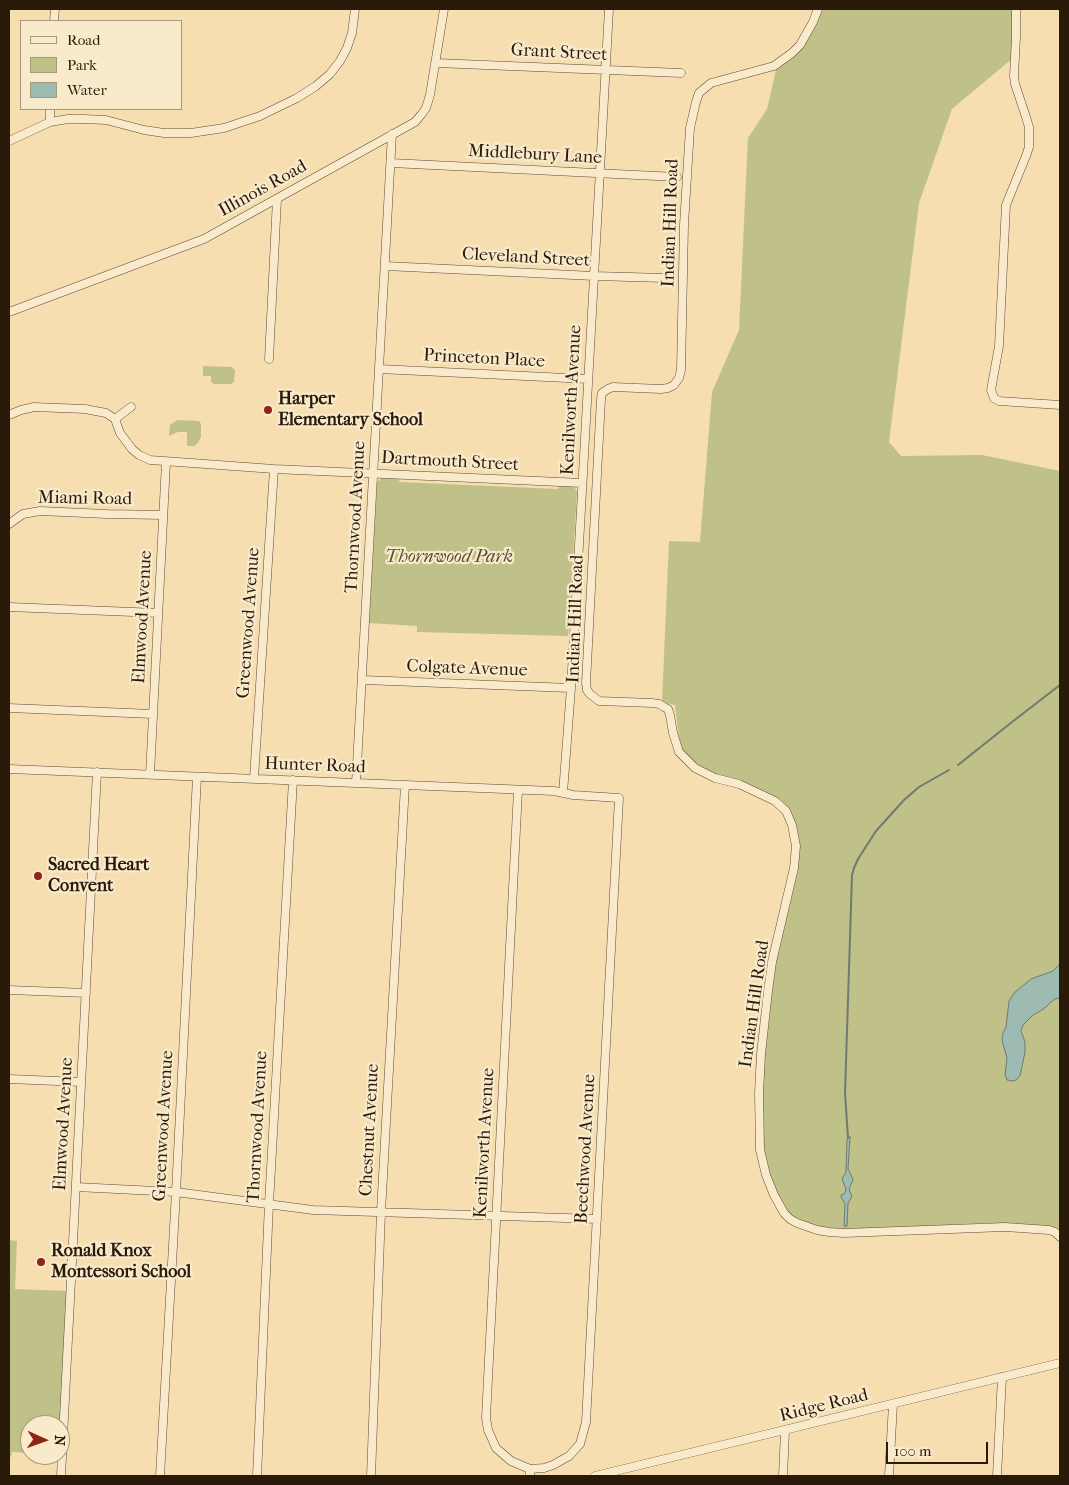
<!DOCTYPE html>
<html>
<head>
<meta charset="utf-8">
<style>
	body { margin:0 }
	#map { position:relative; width:1069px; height:1485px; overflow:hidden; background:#f6deb1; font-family:"IM FELL French Canon",serif }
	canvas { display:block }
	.frame { position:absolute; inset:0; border:10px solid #2a1a0a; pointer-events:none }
	.legend { position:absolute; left:20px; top:20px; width:162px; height:90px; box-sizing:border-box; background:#f9eacc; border:1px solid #a6977e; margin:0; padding:6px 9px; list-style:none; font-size:15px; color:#2a1a0a }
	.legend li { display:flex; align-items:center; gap:10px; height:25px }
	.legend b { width:25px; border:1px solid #a6977e }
	.north { position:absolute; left:20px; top:1415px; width:50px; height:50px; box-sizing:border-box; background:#f9eacc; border:1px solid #a6977e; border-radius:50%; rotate:92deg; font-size:14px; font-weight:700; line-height:20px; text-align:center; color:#2a1a0a }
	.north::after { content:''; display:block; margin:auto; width:18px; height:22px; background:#8f2418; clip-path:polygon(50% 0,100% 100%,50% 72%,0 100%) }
	.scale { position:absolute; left:886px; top:1442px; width:102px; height:22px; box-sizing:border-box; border:2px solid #2a1a0a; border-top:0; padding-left:6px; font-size:15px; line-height:18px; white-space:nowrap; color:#2a1a0a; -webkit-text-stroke:4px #f9eacc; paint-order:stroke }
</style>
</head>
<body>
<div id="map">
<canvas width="1069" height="1485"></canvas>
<div class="frame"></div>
<ul class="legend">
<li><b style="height:6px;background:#f9eacc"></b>Road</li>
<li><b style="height:14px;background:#c0c089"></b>Park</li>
<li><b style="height:14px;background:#9ebbb3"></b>Water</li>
</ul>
<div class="north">N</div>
<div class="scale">100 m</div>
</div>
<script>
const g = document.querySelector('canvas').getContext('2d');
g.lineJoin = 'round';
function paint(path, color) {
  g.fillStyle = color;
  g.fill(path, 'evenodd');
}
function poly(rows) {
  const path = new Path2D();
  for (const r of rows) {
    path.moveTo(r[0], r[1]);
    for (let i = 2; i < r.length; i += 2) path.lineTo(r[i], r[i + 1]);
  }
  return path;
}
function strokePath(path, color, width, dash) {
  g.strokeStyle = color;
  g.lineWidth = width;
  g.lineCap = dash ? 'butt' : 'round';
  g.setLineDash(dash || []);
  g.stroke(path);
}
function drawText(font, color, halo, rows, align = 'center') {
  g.font = font + ' "IM FELL French Canon",serif';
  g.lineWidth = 4.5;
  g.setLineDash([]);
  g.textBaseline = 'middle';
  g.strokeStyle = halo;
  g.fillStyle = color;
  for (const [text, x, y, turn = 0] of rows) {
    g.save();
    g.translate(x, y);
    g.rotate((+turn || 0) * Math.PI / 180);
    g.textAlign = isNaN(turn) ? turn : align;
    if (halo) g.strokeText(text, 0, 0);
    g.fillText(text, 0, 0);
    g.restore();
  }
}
paint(poly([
	[821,9,1013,9,1013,58,952,109,919,203,889,442,901,456,982,455,1060,471,1060,1228,992,1223,838,1230,822,1228,796,1220,788,1213,773,1186,763,1149,762,1130,763,1061,772,983,798,841,797,828,788,808,780,799,771,794,712,774,689,758,682,750,679,740,675,705,662,702,669,541,700,542,712,392,739,330,748,138,767,109,776,70,797,53],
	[203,366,232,367,235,370,234,382,231,384,214,384,211,382,211,376,203,376],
	[177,420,199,421,201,424,201,437,197,444,194,446,187,446,187,432,178,432,169,436,170,425],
	[397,477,400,482,557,489,562,485,571,486,575,488,577,492,568,636,417,632,417,626,369,623,377,482,382,478],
	[9,1240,17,1241,15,1289,67,1291,60,1425,30,1425,30,1453,12,1452,11,1457,9,1457]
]), '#c0c089');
const water = poly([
	[1060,964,1060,998,1055,999,1051,1002,1045,1008,1032,1016,1023,1025,1021,1031,1025,1042,1025,1052,1020,1076,1016,1080,1012,1081,1007,1080,1005,1075,1007,1058,1002,1040,1003,1033,1006,1027,1009,1001,1014,993,1031,979,1053,971,1060,964],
	[850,1137,848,1169,852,1177,853,1180,849,1189,852,1197,848,1203,847,1226,844,1226,845,1204,841,1197,841,1195,845,1193,846,1189,842,1179,846,1172,847,1138,850,1137]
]);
paint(water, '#9ebbb3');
strokePath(water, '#707b6f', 1);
strokePath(poly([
	[958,765,1012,722,1060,685],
	[848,1138,845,1093,852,875,854,868,858,859,876,831,904,800,919,787,949,770]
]), '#707b6f', 2);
const minor = poly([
	[818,9,813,22,800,45,792,53,774,66,711,83,699,93,696,102,690,128,684,225,681,370,679,378,674,385,668,388,661,389,613,387,608,389,602,393,601,399,586,683,587,690,590,694,599,701,652,703,659,704,664,707,668,709,670,715,673,733,679,752,695,768,715,778,739,784,775,801,786,811,792,825,796,846,794,868,772,962,768,991,761,1054,759,1093,760,1150,766,1175,774,1195,784,1213,790,1219,797,1223,817,1230,829,1232,844,1233,1005,1227,1049,1230,1055,1232,1060,1237],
	[1016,9,1016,37,1014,76,1015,84,1026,117,1029,127,1029,147,1026,156,1006,205,999,346,991,390,994,398,999,401,1060,405],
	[54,21,55,9],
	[436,63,681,73],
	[50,122,50,109],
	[9,141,50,122,68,119,84,119,106,120,144,130,164,133,191,133,224,128,260,116,297,98,316,86,330,74,340,61,347,48,352,33,355,9],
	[391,163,677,177],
	[385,266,594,276,665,278],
	[9,312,204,239,415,122,421,115,426,108,430,95,444,9],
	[269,359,277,199],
	[379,369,588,379],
	[9,415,21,410,34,407,85,409,106,413,115,419,120,433,132,449,139,455,150,460,274,469,582,483],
	[115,419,131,407],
	[9,524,23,514,40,511,107,514,163,515],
	[9,607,158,613],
	[363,680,571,688],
	[9,708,153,714],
	[9,769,554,791,573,795,619,798,586,1422,580,1444,569,1456,553,1465,544,1468,530,1469],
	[150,774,166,462],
	[254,778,274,469],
	[356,783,392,134],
	[518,790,486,1418,488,1430,496,1448,511,1461,530,1469,530,1476],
	[563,793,571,688,609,9],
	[9,990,86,993],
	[9,1079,81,1082],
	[76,1187,176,1192,313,1210,597,1219],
	[61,1476,97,772],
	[160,1476,176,1192,197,777],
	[257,1476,269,1204,293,780],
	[371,1476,381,1212,405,785],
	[595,1476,1060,1363],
	[783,1476,785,1431],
	[889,1476,893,1404],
	[997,1476,1002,1377]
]);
strokePath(minor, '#5d4b34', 9);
strokePath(minor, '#f9eacc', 8);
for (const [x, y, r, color] of [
	[268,410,5,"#8f2418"],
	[38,876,5,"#8f2418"],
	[41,1262,5,"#8f2418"]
]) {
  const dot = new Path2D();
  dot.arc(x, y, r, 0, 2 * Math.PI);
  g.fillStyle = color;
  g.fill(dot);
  strokePath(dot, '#f9eacc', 2);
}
drawText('18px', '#2a1a0a', '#f9eacc', [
	["Grant Street",559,53,3],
	["Middlebury Lane",535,155,3],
	["Illinois Road",263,189,-29],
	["Indian Hill Road",671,223,-88],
	["Cleveland Street",526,258,3],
	["Princeton Place",484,359,3],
	["Kenilworth Avenue",572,400,-87],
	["Dartmouth Street",450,462,3],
	["Miami Road",85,499,1],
	["Thornwood Avenue",356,517,-87],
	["Elmwood Avenue",143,617,-87],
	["Indian Hill Road",576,619,-88],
	["Greenwood Avenue",249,623,-86],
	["Colgate Avenue",467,669,2],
	["Hunter Road",315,766,2],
	["Indian Hill Road",755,1004,-82],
	["Elmwood Avenue",64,1124,-87],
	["Greenwood Avenue",164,1126,-87],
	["Thornwood Avenue",258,1127,-87],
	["Chestnut Avenue",370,1130,-87],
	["Kenilworth Avenue",485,1143,-87],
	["Beechwood Avenue",586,1149,-87],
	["Ridge Road",824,1406,-14]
]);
drawText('bold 18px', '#2a1a0a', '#f9eacc', [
	["Harper",278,400],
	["Elementary School",278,421],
	["Sacred Heart",48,866],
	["Convent",48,887],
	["Ronald Knox",51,1252],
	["Montessori School",51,1273]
], 'left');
drawText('italic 18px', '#574c30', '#f9eacc', [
	["Thornwood Park",449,558]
]);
</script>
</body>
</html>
